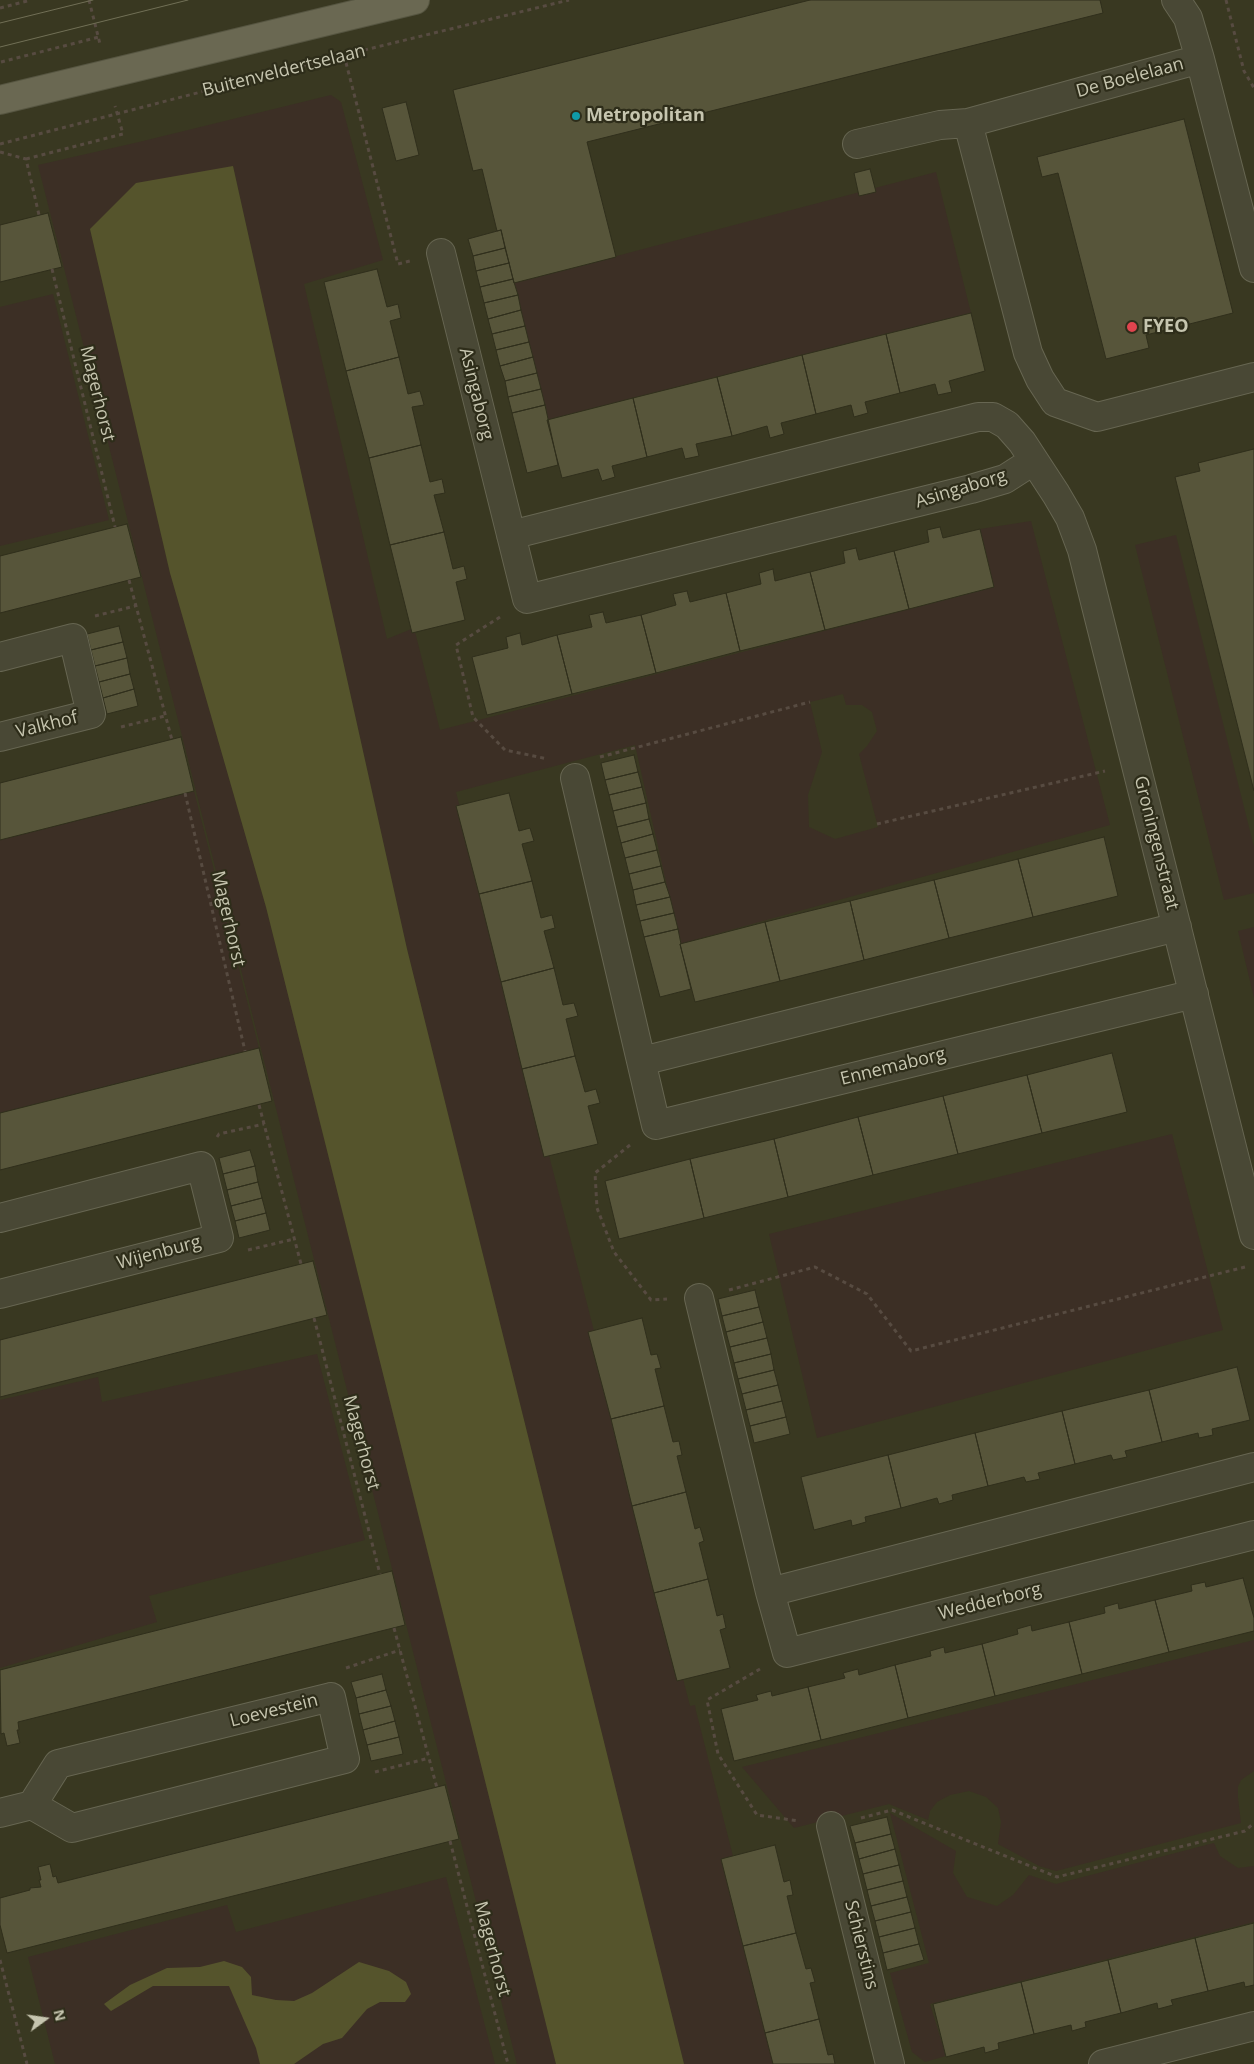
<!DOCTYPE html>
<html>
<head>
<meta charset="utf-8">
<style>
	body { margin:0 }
	#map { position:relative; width:1254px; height:2064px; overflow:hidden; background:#393821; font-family:"Open Sans",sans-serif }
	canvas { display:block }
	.north { position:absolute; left:20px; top:1994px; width:50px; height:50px; -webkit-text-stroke:4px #2e2d1a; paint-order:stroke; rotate:76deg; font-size:14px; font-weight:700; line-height:20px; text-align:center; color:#c6c5af }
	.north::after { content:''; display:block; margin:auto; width:18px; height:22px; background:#c6c5af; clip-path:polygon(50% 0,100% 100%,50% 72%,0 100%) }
</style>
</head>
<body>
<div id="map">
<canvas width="1254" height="2064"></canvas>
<div class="north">N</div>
</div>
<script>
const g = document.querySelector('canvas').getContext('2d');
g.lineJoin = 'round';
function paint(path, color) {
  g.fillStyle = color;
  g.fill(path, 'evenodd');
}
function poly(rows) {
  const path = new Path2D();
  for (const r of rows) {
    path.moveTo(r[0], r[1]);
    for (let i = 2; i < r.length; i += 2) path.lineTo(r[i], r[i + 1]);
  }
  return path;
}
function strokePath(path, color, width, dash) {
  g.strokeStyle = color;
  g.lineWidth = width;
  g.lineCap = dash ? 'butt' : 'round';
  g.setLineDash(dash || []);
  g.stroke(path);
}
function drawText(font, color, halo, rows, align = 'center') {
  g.font = font + ' "Open Sans",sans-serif';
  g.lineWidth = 4.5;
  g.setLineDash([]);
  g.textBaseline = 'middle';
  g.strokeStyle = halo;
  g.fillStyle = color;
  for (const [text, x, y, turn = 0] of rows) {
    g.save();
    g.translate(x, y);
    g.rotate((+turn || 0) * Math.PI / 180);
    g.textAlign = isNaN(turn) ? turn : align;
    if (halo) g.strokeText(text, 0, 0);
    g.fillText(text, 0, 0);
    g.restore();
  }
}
paint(poly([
	[331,95,341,102,383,260,304,284,387,639,414,628,440,730,994,587,980,529,1031,521,1110,825,680,944,635,745,456,792,690,1706,695,1705,696,1711,786,2064,684,2064,407,949,233,166,90,229,170,573,266,907,556,2064,517,2064,38,165,139,142],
	[843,694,846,705,862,705,872,712,877,731,867,746,859,754,878,827,835,839,809,827,808,795,822,752,810,702],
	[936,172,971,313,547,420,514,283],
	[53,294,109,520,0,546,0,307],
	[1176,535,1254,847,1254,893,1224,900,1135,545],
	[194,791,259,1048,0,1113,0,840],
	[1254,927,1254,998,1238,931],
	[1172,1134,1223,1330,817,1438,769,1234],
	[317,1354,365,1540,149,1596,157,1622,0,1668,0,1400,98,1377,102,1402],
	[1254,1640,1254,1771,1241,1780,1238,1787,1238,1798,1241,1823,1056,1871,1039,1866,998,1844,1001,1822,998,1808,986,1797,969,1791,950,1795,937,1802,930,1811,928,1820,889,1804,794,1828,742,1767],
	[890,1813,956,1851,953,1873,967,1897,997,1906,1013,1895,1029,1875,1056,1884,1214,1843,1220,1856,1238,1868,1254,1866,1254,1922,930,2004,946,2056,925,2062,912,2052,890,1973,929,1963],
	[446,1877,495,2064,55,2064,28,1957,227,1905,236,1932]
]), '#3c2f25');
paint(poly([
	[233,166,407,949,684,2064,556,2064,266,907,170,573,90,229,136,183],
	[224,1961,242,1967,251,1977,252,1995,276,2000,294,2001,312,1993,359,1962,389,1971,406,1982,411,1994,405,2002,380,2002,367,2009,342,2038,323,2044,294,2064,260,2064,256,2048,229,1986,153,1986,111,2011,104,2004,130,1985,167,1968,200,1967]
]), '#55542c');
const building = poly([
	[810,0,1100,0,1103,13,587,142,616,257,514,283,501,230,497,231,482,169,473,171,453,90,810,0],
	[406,102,419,155,396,161,382,108,406,102],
	[1184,119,1233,313,1146,335,1149,348,1106,359,1058,173,1042,177,1037,157,1184,119],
	[870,169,876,192,859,196,854,173,870,169],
	[48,213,62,267,0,282,0,225,48,213],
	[501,230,505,248,473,256,468,239,501,230],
	[505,248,509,263,476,271,473,256,505,248],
	[509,263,513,279,480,287,476,271,509,263],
	[377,269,387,307,398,304,401,318,390,321,399,357,346,371,324,282,377,269],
	[513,279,518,295,484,303,480,287,513,279],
	[518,295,521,310,488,319,484,303,518,295],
	[521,310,525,326,492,334,488,319,521,310],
	[971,313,985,371,949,381,952,392,938,395,935,384,900,393,886,334,971,313],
	[525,326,529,342,496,350,492,334,525,326],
	[886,334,900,393,865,402,868,413,854,417,851,405,816,414,802,355,886,334],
	[529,342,533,357,500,366,496,350,529,342],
	[802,355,816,414,781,423,784,434,770,438,767,426,732,436,717,377,802,355],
	[399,357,408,394,420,391,424,405,412,407,421,445,369,458,346,371,399,357],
	[533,357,537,373,505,381,500,366,533,357],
	[537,373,541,389,508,397,505,381,537,373],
	[717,377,732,436,696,444,699,456,685,459,682,448,647,457,633,398,717,377],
	[541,389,545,405,512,413,508,397,541,389],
	[633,398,647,457,612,466,615,477,602,481,598,469,562,478,547,420,633,398],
	[545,405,558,465,527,473,512,413,545,405],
	[421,445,430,482,442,479,445,493,434,495,444,532,390,545,369,458,421,445],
	[1254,449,1254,791,1175,477,1200,471,1198,463,1254,449],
	[127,524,141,577,0,613,0,556,127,524],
	[940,527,943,538,980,529,994,587,909,609,894,551,929,542,927,530,940,527],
	[444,532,453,569,464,566,467,579,456,582,465,620,412,633,390,545,444,532],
	[856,548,859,560,894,551,909,609,825,630,810,572,845,563,843,551,856,548],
	[773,569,775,581,810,572,825,630,740,651,726,593,761,584,759,573,773,569],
	[687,591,690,602,726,593,740,651,656,673,641,615,676,605,673,594,687,591],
	[603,612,606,623,641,615,656,673,572,694,557,635,592,627,589,615,603,612],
	[119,626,123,642,91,650,87,634,119,626],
	[520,633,522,645,557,635,572,694,487,715,472,657,508,648,506,637,520,633],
	[123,642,127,658,95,666,91,650,123,642],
	[127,658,130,674,99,682,95,666,127,658],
	[130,674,134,689,103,698,99,682,130,674],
	[134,689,138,706,107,714,103,698,134,689],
	[181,737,194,791,0,840,0,783,181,737],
	[634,755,638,772,605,780,601,763,634,755],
	[638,772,642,787,609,795,605,780,638,772],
	[642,787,646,803,613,811,609,795,642,787],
	[509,793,519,831,530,828,534,841,522,844,532,881,479,894,456,806,509,793],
	[646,803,649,819,617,827,613,811,646,803],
	[649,819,653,834,621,843,617,827,649,819],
	[653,834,657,850,625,858,621,843,653,834],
	[1104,837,1118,896,1033,917,1018,859,1104,837],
	[657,850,661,866,629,874,625,858,657,850],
	[1018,859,1033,917,949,938,934,880,1018,859],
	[661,866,665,882,633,890,629,874,661,866],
	[934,880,949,938,864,960,850,901,934,880],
	[532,881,541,918,552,915,555,928,544,931,554,968,501,982,479,894,532,881],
	[665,882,670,897,636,905,633,890,665,882],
	[670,897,674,913,640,921,636,905,670,897],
	[850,901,864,960,780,981,765,922,850,901],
	[674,913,678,929,644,937,640,921,674,913],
	[765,922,780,981,695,1002,680,944,765,922],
	[678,929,681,944,680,944,691,989,660,997,644,937,678,929],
	[554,968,563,1005,574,1003,578,1016,566,1019,575,1056,522,1069,501,982,554,968],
	[259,1048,272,1101,0,1170,0,1113,259,1048],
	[1112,1053,1127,1112,1042,1133,1027,1075,1112,1053],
	[575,1056,585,1092,596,1089,600,1103,588,1106,598,1144,544,1157,522,1069,575,1056],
	[1027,1075,1042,1133,958,1154,943,1096,1027,1075],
	[943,1096,958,1154,873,1175,858,1117,943,1096],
	[858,1117,873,1175,788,1197,774,1139,858,1117],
	[774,1139,788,1197,704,1218,690,1159,774,1139],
	[250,1150,255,1166,223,1174,219,1158,250,1150],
	[690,1159,704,1218,619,1239,605,1181,690,1159],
	[255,1166,258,1182,227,1190,223,1174,255,1166],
	[258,1182,262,1198,231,1206,227,1190,258,1182],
	[262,1198,266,1213,235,1221,231,1206,262,1198],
	[266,1213,270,1230,239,1238,235,1221,266,1213],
	[313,1261,327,1315,0,1397,0,1340,313,1261],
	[755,1290,759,1307,722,1316,718,1299,755,1290],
	[759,1307,763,1322,726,1332,722,1316,759,1307],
	[642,1318,651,1355,657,1354,661,1368,655,1369,664,1406,611,1419,588,1332,642,1318],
	[763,1322,767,1338,730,1347,726,1332,763,1322],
	[767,1338,771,1354,734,1363,730,1347,767,1338],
	[771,1354,774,1370,738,1379,734,1363,771,1354],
	[1237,1367,1250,1420,1212,1429,1213,1435,1199,1438,1198,1433,1162,1442,1149,1390,1237,1367],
	[774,1370,778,1385,742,1394,738,1379,774,1370],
	[778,1385,782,1401,746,1410,742,1394,778,1385],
	[1149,1390,1162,1442,1125,1451,1127,1457,1113,1460,1111,1455,1075,1464,1062,1411,1149,1390],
	[782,1401,786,1417,750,1426,746,1410,782,1401],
	[664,1406,673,1442,679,1441,682,1455,677,1456,686,1492,632,1506,611,1419,664,1406],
	[1062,1411,1075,1464,1038,1473,1040,1479,1026,1482,1024,1477,988,1486,975,1433,1062,1411],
	[786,1417,790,1434,754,1443,750,1426,786,1417],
	[975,1433,988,1486,952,1495,953,1500,939,1504,937,1498,901,1508,888,1455,975,1433],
	[888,1455,901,1508,865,1517,866,1522,852,1526,851,1520,814,1530,801,1477,888,1455],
	[686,1492,695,1529,700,1527,704,1541,699,1543,708,1579,654,1593,632,1506,686,1492],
	[392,1571,405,1625,18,1722,19,1730,17,1730,20,1743,7,1746,4,1733,1,1734,0,1670,392,1571],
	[1243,1578,1254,1618,1254,1631,1169,1652,1155,1600,1192,1591,1191,1585,1205,1582,1206,1587,1243,1578],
	[708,1579,717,1616,723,1614,726,1628,720,1630,730,1668,677,1681,654,1593,708,1579],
	[1155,1600,1169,1652,1082,1674,1069,1622,1105,1613,1104,1607,1118,1603,1119,1609,1155,1600],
	[1069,1622,1082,1674,995,1696,982,1644,1018,1634,1017,1629,1031,1625,1032,1631,1069,1622],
	[982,1644,995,1696,908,1718,895,1665,931,1656,930,1651,944,1647,945,1653,982,1644],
	[895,1665,908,1718,821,1740,808,1687,845,1678,843,1673,858,1669,859,1675,895,1665],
	[382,1674,386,1690,356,1698,351,1682,382,1674],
	[808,1687,821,1740,734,1761,721,1709,758,1700,756,1695,771,1691,772,1696,808,1687],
	[386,1690,391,1706,359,1714,356,1698,386,1690],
	[391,1706,395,1721,363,1730,359,1714,391,1706],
	[395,1721,399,1737,367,1745,363,1730,395,1721],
	[399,1737,403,1754,371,1761,367,1745,399,1737],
	[445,1785,459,1839,7,1953,0,1925,0,1898,30,1890,30,1888,41,1887,39,1880,41,1880,38,1867,50,1864,53,1877,56,1876,58,1883,445,1785],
	[887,1817,891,1834,855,1843,850,1826,887,1817],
	[891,1834,895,1849,859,1859,855,1843,891,1834],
	[775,1845,784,1882,790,1880,793,1895,787,1896,796,1933,743,1946,721,1859,775,1845],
	[895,1849,899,1865,863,1874,859,1859,895,1849],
	[899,1865,903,1881,867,1890,863,1874,899,1865],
	[903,1881,907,1897,871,1906,867,1890,903,1881],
	[907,1897,911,1912,875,1921,871,1906,907,1897],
	[911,1912,915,1928,879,1937,875,1921,911,1912],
	[1254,1923,1254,1985,1245,1987,1244,1982,1208,1991,1195,1938,1254,1923],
	[915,1928,919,1944,883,1953,879,1937,915,1928],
	[796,1933,806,1969,811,1968,815,1982,810,1983,819,2019,765,2033,743,1946,796,1933],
	[1195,1938,1208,1991,1171,2000,1173,2005,1158,2009,1157,2003,1121,2013,1108,1960,1195,1938],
	[919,1944,924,1960,887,1970,883,1953,919,1944],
	[1108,1960,1121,2013,1085,2022,1086,2027,1072,2031,1071,2025,1034,2034,1021,1982,1108,1960],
	[1021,1982,1034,2034,998,2043,999,2049,985,2053,984,2047,946,2057,933,2004,1021,1982],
	[819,2019,828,2055,833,2054,835,2064,773,2064,765,2033,819,2019]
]);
paint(building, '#57553a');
strokePath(building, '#302f1c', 1);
const minor = poly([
	[1176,0,1188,18,1200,59],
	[857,144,940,125,968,123],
	[441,253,527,599,971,489,1005,479,1033,461],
	[1254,268,1200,59,968,123,1028,353,1040,379,1055,402,1097,417,1254,377],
	[511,535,978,417,993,417,1007,425,1022,442,1056,494,1070,518,1082,550,1254,1235],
	[0,657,73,638,91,714,0,737],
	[575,778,656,1125,1194,994],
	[642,1061,1177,927],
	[0,1218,201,1166,219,1238,0,1294],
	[699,1298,770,1592,787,1653,1254,1535],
	[770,1592,1254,1467],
	[0,1813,32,1805,72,1828,345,1759,331,1697,58,1764,32,1805],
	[831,1826,890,2064],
	[1103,2064,1254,2026]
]);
const major = poly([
	[0,100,415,0]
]);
strokePath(minor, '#676652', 30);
strokePath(major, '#565541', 30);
strokePath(poly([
	[89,0,100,44],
	[1226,0,1244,71,1254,88],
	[0,8,31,0],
	[344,55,398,264,410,261],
	[1,62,99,37],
	[0,144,344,55,569,0],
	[0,152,26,159,39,215],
	[26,159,123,134,115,106],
	[52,269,115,527],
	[129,580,172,740],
	[95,616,135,606],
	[500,617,456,645,473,717,505,750,548,759],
	[121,727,165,716],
	[600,757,810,702],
	[185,793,245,1051],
	[877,824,1105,771],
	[259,1105,301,1264],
	[217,1137,219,1134,264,1124],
	[630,1145,595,1173,597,1208,614,1252,651,1300,667,1299],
	[248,1250,294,1239],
	[729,1290,815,1267,867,1294,911,1351,1245,1267],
	[314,1318,380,1574],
	[394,1628,437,1788],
	[346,1668,400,1650],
	[760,1669,707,1700,718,1754,757,1815,799,1821],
	[375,1772,429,1758],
	[861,1818,892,1810,1057,1877,1245,1831,1254,1823],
	[450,1841,508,2064],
	[0,1960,27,2064]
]), '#574b41', 3, [4, 4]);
strokePath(minor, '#494835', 28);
strokePath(major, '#6a6852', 28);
strokePath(poly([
	[0,23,93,0],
	[0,47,188,0]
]), '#716f56', 1);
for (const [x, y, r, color] of [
	[576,116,5,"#0f9aa8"],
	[1132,327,6,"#e0444e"]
]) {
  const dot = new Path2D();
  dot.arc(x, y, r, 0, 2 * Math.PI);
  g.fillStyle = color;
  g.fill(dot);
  strokePath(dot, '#2e2d1a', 2);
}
drawText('18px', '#c6c5af', '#2e2d1a', [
	["Buitenveldertselaan",284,71,-14],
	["De Boelelaan",1130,78,-15],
	["Magerhorst",97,394,76],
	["Asingaborg",476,394,76],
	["Asingaborg",961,489,-17],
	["Valkhof",47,725,-14],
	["Groningenstraat",1156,843,76],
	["Magerhorst",228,919,77],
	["Ennemaborg",893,1067,-14],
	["Wijenburg",159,1253,-15],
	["Magerhorst",361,1443,75],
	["Wedderborg",990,1602,-14],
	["Loevestein",274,1711,-14],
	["Schierstins",861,1945,76],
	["Magerhorst",492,1949,75]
]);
drawText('bold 18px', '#c6c5af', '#2e2d1a', [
	["Metropolitan",586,116],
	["FYEO",1143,327]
], 'left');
</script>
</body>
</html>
